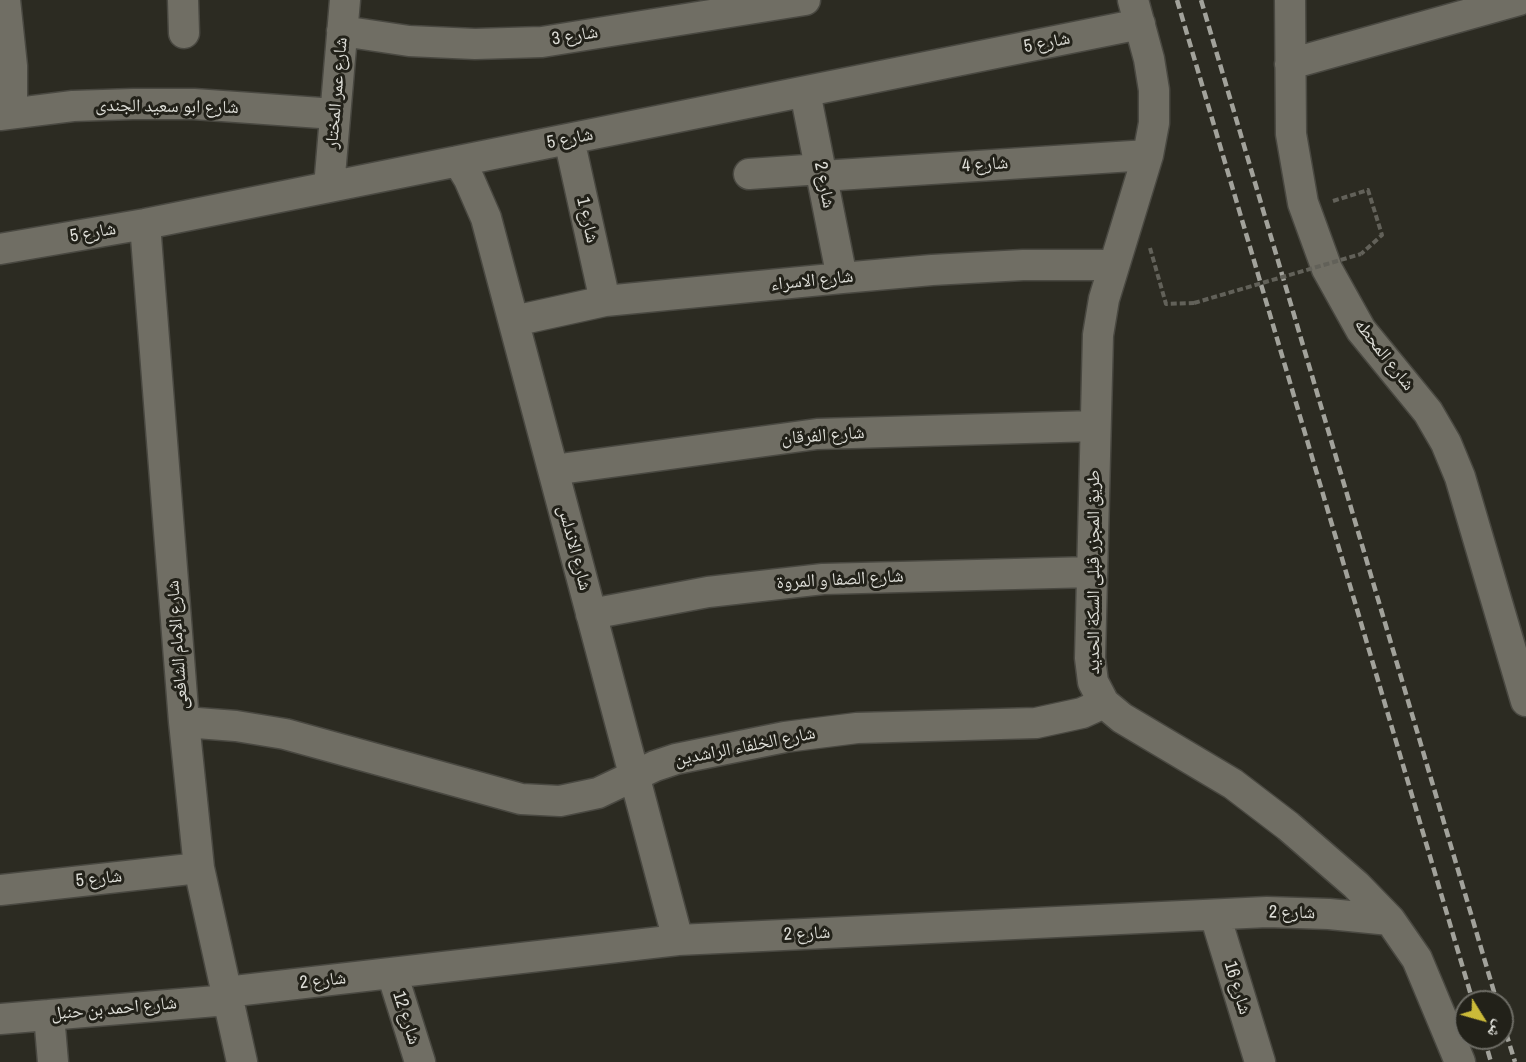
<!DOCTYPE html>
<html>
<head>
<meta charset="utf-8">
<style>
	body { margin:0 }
	#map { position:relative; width:1526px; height:1062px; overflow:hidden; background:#2c2b22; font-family:"Archivo Narrow","Noto Naskh Arabic",sans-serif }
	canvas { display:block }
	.north { position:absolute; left:1454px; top:990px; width:60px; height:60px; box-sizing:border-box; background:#222119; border:2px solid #6d6c65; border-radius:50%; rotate:127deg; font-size:16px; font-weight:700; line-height:24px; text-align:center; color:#ddddd7 }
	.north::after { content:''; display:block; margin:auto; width:21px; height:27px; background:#cbba39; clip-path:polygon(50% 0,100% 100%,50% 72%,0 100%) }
</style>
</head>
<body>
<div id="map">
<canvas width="1526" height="1062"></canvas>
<div class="north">ش</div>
</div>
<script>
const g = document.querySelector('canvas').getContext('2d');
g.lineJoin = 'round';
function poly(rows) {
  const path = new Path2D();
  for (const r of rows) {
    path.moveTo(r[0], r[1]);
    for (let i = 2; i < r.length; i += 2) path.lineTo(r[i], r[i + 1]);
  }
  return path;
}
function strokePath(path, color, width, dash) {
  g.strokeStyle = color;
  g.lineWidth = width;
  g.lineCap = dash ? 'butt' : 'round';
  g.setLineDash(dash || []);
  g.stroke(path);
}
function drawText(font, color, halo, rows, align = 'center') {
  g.font = font + ' "Archivo Narrow","Noto Naskh Arabic",sans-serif';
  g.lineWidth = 6;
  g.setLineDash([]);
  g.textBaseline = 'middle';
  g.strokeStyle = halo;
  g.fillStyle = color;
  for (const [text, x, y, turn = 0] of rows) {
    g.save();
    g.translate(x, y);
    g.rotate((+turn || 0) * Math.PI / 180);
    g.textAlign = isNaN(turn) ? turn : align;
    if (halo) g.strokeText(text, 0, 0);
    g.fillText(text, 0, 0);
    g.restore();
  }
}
const minor = poly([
	[5,0,12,66,12,112],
	[183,0,184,33],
	[1133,0,1149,59,1154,90,1154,123,1148,155,1104,299,1098,335,1090,658,1093,682,1104,703,1122,718,1233,784,1288,826,1356,885,1390,920,1417,959,1460,1062],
	[1290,0,1291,134,1303,203,1327,269,1361,330,1428,412,1446,443,1460,477,1526,701],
	[342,31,409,41,475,44,542,42,805,0],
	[1290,64,1519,0],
	[805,92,842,278],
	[0,115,73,106,133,104,194,104,335,114],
	[569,139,605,301],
	[458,161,469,179,486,218,678,940],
	[749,174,821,169],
	[822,176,1148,155],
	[329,187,345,0],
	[145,224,184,722,199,868,242,1062],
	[0,249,145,224,1140,24],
	[514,321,605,301,842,278,932,270,1023,265,1114,265],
	[553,470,817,434,1095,426],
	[591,614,708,592,823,579,1092,572],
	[184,722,236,726,285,734,521,799,560,801,598,793,655,766,676,759,785,737,857,728,1036,723,1082,713,1104,703],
	[0,890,199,868],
	[1215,915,1260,1062],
	[392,973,420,1062],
	[226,992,678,940,1267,912,1329,914,1390,920],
	[49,1015,53,1062],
	[0,1019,228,1000]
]);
strokePath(minor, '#494841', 33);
strokePath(poly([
	[1333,201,1368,190,1382,235,1361,254],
	[1150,248,1166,304,1194,303]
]), '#626159', 4, [6, 3]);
strokePath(minor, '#706e64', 30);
strokePath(poly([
	[1177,0,1473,1002],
	[1201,0,1497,1002],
	[1502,1020,1515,1062],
	[1484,1038,1491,1062]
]), '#a2a29b', 4.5, [9, 4.5]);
strokePath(poly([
	[1194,303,1361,254]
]), '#626159', 4, [6, 3]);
drawText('18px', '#ddddd7', '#222119', [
	["شارع 3",575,36,-9],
	["شارع 5",1047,43,-11],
	["شارع عمر المختار",337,93,-85],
	["شارع ابو سعيد الجندى",167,107,1],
	["شارع 5",570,139,-11],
	["شارع 4",985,165,-4],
	["شارع 2",824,185,79],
	["شارع 1",587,220,77],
	["شارع 5",93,233,-10],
	["شارع الاسراء",812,281,-6],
	["شارع المحطه",1384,355,52],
	["شارع الفرقان",823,436,-4],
	["شارع الاندلس",574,548,75],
	["طريق المجزر قبلى السكة الحديد",1094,572,-90],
	["شارع الصفا و المروة",840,580,-3],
	["شارع الإمام الشافعى",178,645,-94],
	["شارع الخلفاء الراشدين",745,747,-11],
	["شارع 5",99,879,-6],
	["شارع 2",1292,913,1],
	["شارع 2",807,934,-3],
	["شارع 2",323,981,-6],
	["شارع 16",1237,988,73],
	["شارع احمد بن حنبل",114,1009,-5],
	["شارع 12",406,1018,72]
]);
</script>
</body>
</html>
